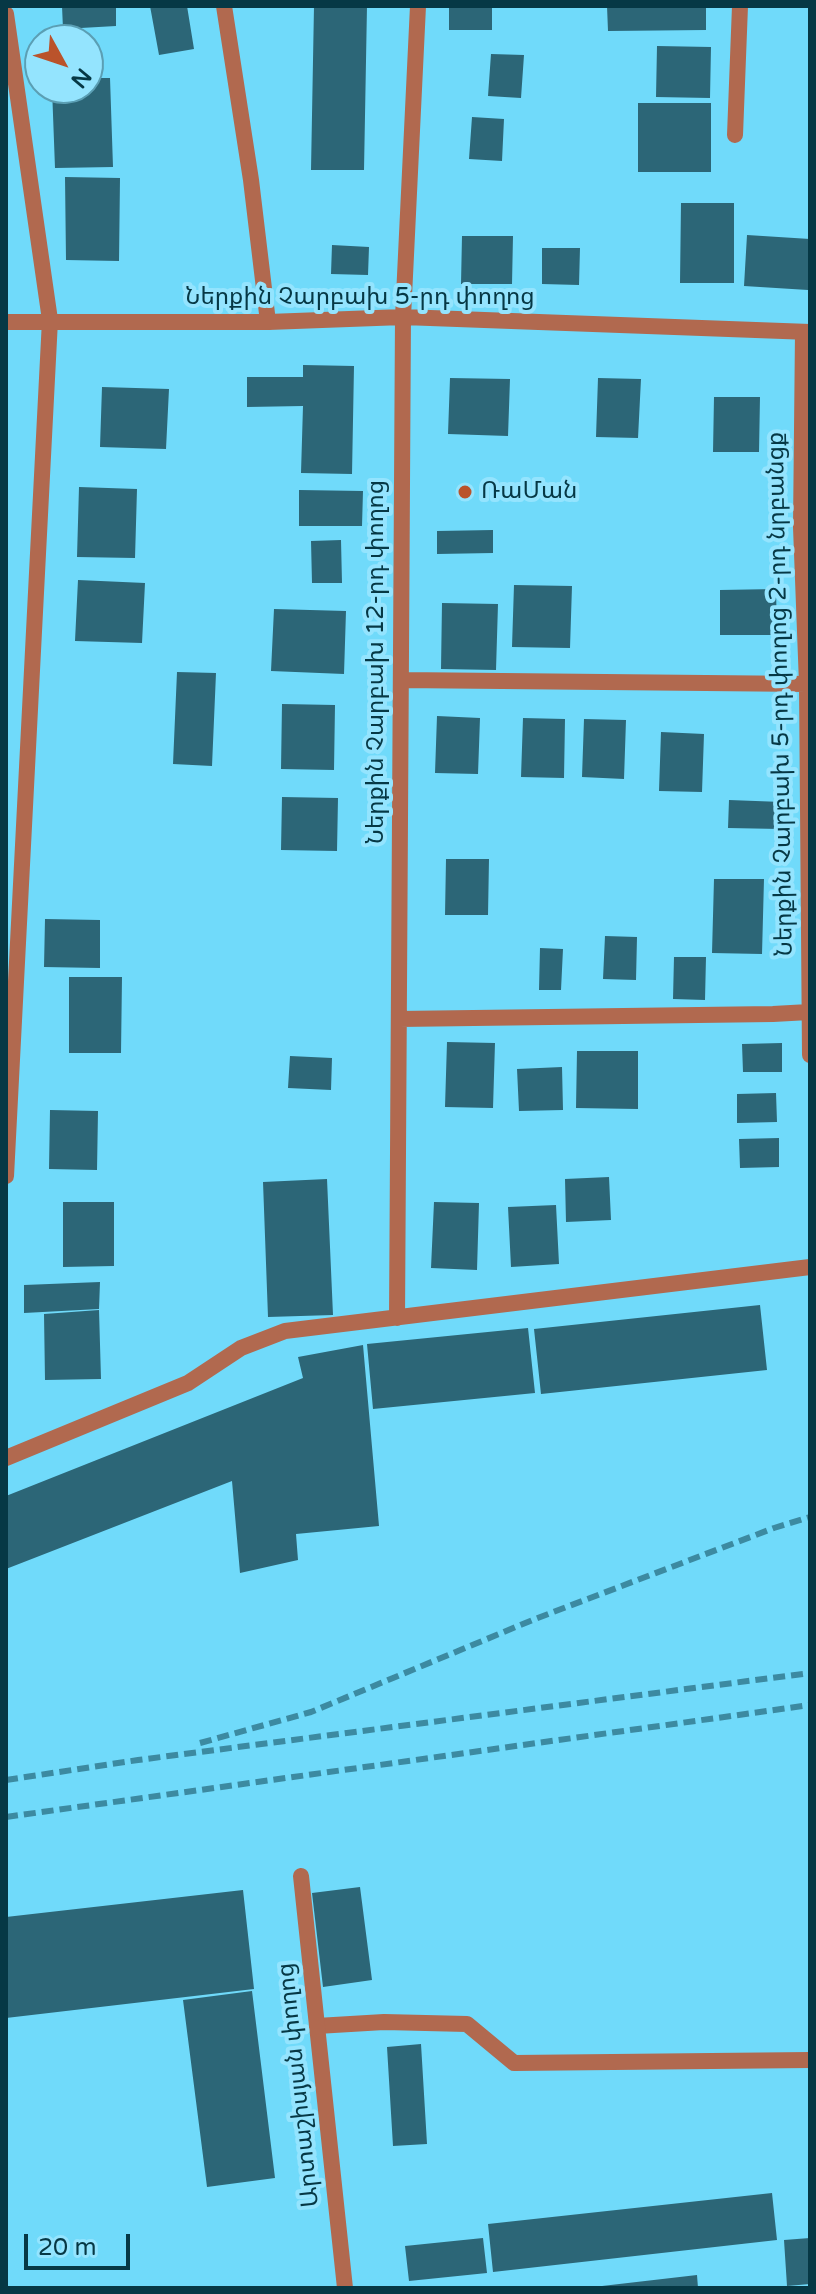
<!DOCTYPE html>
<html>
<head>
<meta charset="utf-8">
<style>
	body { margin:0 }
	#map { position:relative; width:816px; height:2294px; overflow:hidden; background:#70dafa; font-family:"Varela Round",sans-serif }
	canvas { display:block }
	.frame { position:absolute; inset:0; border:8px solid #063845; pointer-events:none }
	.north { position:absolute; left:24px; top:24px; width:80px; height:80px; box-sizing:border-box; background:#94e4fe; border:2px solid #5b9fb4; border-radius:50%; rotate:130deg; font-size:22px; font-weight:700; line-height:32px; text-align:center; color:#063845 }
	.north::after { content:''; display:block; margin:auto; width:28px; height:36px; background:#ba532b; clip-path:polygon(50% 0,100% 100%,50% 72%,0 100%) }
	.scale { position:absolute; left:24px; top:2234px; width:106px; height:36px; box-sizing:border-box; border:4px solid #063845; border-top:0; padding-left:10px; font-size:24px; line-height:28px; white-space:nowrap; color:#063845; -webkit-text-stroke:6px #94e4fe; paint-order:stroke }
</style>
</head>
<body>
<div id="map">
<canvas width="816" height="2294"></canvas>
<div class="frame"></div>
<div class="north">N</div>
<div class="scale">20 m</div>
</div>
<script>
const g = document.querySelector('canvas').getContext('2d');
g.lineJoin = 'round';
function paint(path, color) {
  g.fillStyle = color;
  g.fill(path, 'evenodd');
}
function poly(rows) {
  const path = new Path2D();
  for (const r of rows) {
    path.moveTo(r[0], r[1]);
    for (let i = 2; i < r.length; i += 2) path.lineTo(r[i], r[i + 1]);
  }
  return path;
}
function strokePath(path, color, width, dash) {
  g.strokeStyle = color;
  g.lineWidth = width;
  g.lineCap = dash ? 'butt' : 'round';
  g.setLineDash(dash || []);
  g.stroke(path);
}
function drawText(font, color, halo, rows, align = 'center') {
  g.font = font + ' "Varela Round","Noto Sans Armenian",sans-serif';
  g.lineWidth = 8;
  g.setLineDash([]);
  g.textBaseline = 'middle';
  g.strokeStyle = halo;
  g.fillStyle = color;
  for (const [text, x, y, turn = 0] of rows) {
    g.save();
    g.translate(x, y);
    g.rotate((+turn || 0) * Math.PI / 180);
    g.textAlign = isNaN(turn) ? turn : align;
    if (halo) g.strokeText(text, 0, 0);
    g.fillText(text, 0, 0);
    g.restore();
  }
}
paint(poly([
	[62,6,116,6,116,26,63,29],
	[150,6,187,6,194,49,159,55],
	[314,6,367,6,364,170,311,170],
	[449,6,492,6,492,30,449,30],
	[607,6,706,6,706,30,608,31],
	[657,46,711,47,710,98,656,97],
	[491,54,524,55,521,98,488,96],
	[88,78,110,78,113,167,55,168,52,88,88,88],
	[638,103,711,103,711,172,638,172],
	[472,117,504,119,502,161,469,159],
	[65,177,120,178,119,261,66,260],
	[681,203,734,203,734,283,680,283],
	[747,235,810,239,808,290,744,286],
	[462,236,513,236,512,284,461,284],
	[332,245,369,247,368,275,331,274],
	[542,248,580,248,579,285,542,284],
	[303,365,354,366,352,474,301,473,303,406,247,407,247,377,303,377],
	[450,378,510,379,508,436,448,434],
	[598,378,641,379,638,438,596,437],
	[102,387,169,389,166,449,100,447],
	[714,397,760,397,759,452,713,452],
	[79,487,137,489,135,558,77,557],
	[299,490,363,491,362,526,299,526],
	[493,530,493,553,437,554,437,531],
	[341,540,342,583,312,583,311,541],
	[78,580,145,583,142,643,75,641],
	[514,585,572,586,570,648,512,647],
	[776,589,777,635,720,635,720,590],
	[442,603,498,604,496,670,441,669],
	[274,609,346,611,344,674,271,671],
	[177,672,216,673,212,766,173,764],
	[282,704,335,705,334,770,281,769],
	[437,716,480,718,478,774,435,773],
	[523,718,565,719,564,778,521,777],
	[584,719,626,720,624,779,582,777],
	[661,732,704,734,702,792,659,791],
	[282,797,338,798,337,851,281,850],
	[729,800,782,802,780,829,728,828],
	[446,859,489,859,488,915,445,915],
	[714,879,764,879,762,954,712,953],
	[45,919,100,920,100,968,44,967],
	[605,936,637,937,636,980,603,979],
	[540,948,563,949,561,990,539,990],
	[674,957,706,957,705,1000,673,999],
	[69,977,122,977,121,1053,69,1053],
	[447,1042,495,1043,493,1108,445,1107],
	[782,1043,782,1072,743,1072,742,1044],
	[577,1051,638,1051,638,1109,576,1108],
	[290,1056,332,1058,331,1090,288,1088],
	[562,1067,563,1110,519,1111,517,1069],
	[776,1093,777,1122,737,1123,737,1094],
	[50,1110,98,1111,97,1170,49,1169],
	[779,1138,779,1167,740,1168,739,1139],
	[609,1177,611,1220,566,1222,565,1179],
	[327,1179,333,1315,268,1317,263,1182],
	[63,1202,114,1202,114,1266,63,1267],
	[434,1202,479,1203,477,1270,431,1268],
	[556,1205,559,1264,511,1267,508,1207],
	[100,1282,99,1309,24,1313,24,1285],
	[760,1305,767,1370,541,1394,534,1329],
	[99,1310,101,1379,45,1380,44,1314],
	[528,1328,535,1393,373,1409,367,1344],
	[363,1345,379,1526,296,1534,298,1560,240,1573,232,1481,6,1569,6,1496,303,1378,298,1357],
	[360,1887,372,1980,323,1987,312,1893],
	[243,1890,254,1989,6,2018,6,1917],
	[252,1991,275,2178,207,2187,183,2000],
	[421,2044,427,2144,393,2146,387,2047],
	[772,2193,777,2240,493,2272,488,2224],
	[483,2238,487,2273,409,2281,405,2246],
	[810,2238,810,2284,787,2286,784,2240],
	[697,2275,698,2288,602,2288,602,2286]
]), '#2c6677');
strokePath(poly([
	[224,6,251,180,268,322],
	[317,2026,384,2022,467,2024,514,2063,810,2060]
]), '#b1694f', 16);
strokePath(poly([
	[6,14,50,320,6,1176],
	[735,135,740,6],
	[6,322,268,322,403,317,810,332],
	[803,332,801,527,807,684,810,1055],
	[401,680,807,684],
	[399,1019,773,1014,809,1012],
	[397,1318,403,317,418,6],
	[6,1458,188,1383,241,1348,285,1331,810,1267],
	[301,1876,345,2288]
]), '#b1694f', 16);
strokePath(poly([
	[200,1743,311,1712,535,1619,774,1528,810,1517],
	[6,1780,138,1760,810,1673],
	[6,1817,810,1705]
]), '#3c8aa1', 6, [12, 6]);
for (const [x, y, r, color] of [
	[465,492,8,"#ba532b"]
]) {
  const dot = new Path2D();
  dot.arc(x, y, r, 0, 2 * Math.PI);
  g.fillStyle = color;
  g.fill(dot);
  strokePath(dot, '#94e4fe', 3);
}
drawText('24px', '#063845', '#94e4fe', [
	["Ներքին Չարբախ 5-րդ փողոց",360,298],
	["Ներքին Չարբախ 12-րդ փողոց",377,662,-90],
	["Ներքին Չարբախ 5-րդ փողոց 2-րդ նրբանցք",781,694,-91],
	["Արտաշիսյան փողոց",299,2085,-96]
]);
drawText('24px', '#063845', '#94e4fe', [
	["ՌաՄան",481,492]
], 'left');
</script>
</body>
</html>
